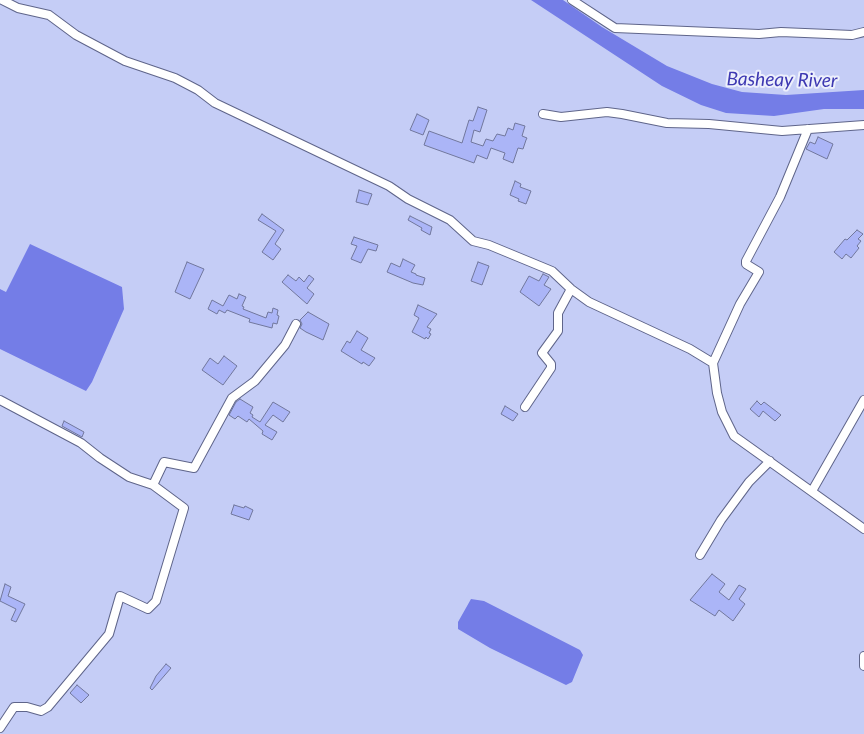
<!DOCTYPE html>
<html>
<head>
<meta charset="utf-8">
<style>
	body { margin:0 }
	canvas { display:block; background:#c5cdf6 }
</style>
</head>
<body>
<canvas width="864" height="734"></canvas>
<script>
const g = document.querySelector('canvas').getContext('2d');
g.lineJoin = 'round';
function paint(path, color) {
  g.fillStyle = color;
  g.fill(path, 'evenodd');
}
function poly(rows) {
  const path = new Path2D();
  for (const r of rows) {
    path.moveTo(r[0], r[1]);
    for (let i = 2; i < r.length; i += 2) path.lineTo(r[i], r[i + 1]);
  }
  return path;
}
function strokePath(path, color, width, dash) {
  g.strokeStyle = color;
  g.lineWidth = width;
  g.lineCap = dash ? 'butt' : 'round';
  g.setLineDash(dash || []);
  g.stroke(path);
}
function drawText(font, color, halo, rows, align = 'center') {
  g.font = font + ' Lato,sans-serif';
  g.lineWidth = 4;
  g.setLineDash([]);
  g.textBaseline = 'middle';
  g.strokeStyle = halo;
  g.fillStyle = color;
  for (const [text, x, y, turn = 0] of rows) {
    g.save();
    g.translate(x, y);
    g.rotate((+turn || 0) * Math.PI / 180);
    g.textAlign = isNaN(turn) ? turn : align;
    if (halo) g.strokeText(text, 0, 0);
    g.fillText(text, 0, 0);
    g.restore();
  }
}
paint(poly([
	[531,0,563,0,602,27,667,66,712,84,742,92,786,95,864,90,864,109,824,109,774,116,726,113,701,105,662,86],
	[30,244,122,287,124,309,92,382,86,391,0,349,0,289,6,292],
	[471,599,484,601,580,650,583,655,572,682,566,685,490,648,458,629,458,622]
]), '#747de7');
const building = poly([
	[478,107,487,110,480,132,474,130,471,142,483,146,486,139,493,141,497,134,505,136,508,128,513,130,515,123,525,126,522,136,527,138,526,140,523,149,518,148,513,163,503,159,505,153,491,148,487,159,477,155,474,163,424,145,429,131,462,143,469,120,473,121,478,107],
	[417,114,429,120,423,135,410,130,417,114],
	[818,137,833,144,827,159,806,149,810,142,815,144,818,137],
	[515,181,521,184,520,187,531,191,526,204,518,201,519,199,510,195,515,181],
	[359,190,372,194,368,205,356,202,359,190],
	[262,214,284,230,275,244,281,249,273,260,262,252,276,231,258,220,262,214],
	[410,216,432,227,430,235,421,230,422,228,408,220,410,216],
	[857,230,863,234,858,239,861,241,857,246,859,248,851,258,846,254,842,259,834,252,845,239,847,240,857,230],
	[354,237,378,245,376,251,368,249,361,263,351,259,357,246,351,244,354,237],
	[403,259,415,265,411,272,416,274,416,275,425,278,423,285,413,283,387,272,391,263,400,267,403,259],
	[187,262,204,269,190,299,175,292,187,262],
	[478,262,489,266,482,285,471,281,478,262],
	[543,274,549,277,544,285,551,289,539,306,520,292,529,276,539,281,543,274],
	[288,275,296,281,299,277,304,282,309,275,314,279,307,288,314,294,307,304,282,282,288,275],
	[239,294,246,297,242,306,244,307,243,309,266,318,268,312,272,313,273,308,278,310,277,315,279,316,277,324,273,323,272,328,249,322,250,319,227,310,225,313,219,310,217,314,208,309,212,300,223,306,229,295,237,299,239,294],
	[418,305,437,314,427,327,431,329,429,333,431,334,428,339,426,337,425,339,412,332,419,318,414,315,418,305],
	[308,312,329,324,323,340,306,332,300,328,302,324,300,320,308,312],
	[357,331,368,338,361,350,375,358,369,366,363,362,362,364,341,351,347,341,350,343,357,331],
	[224,356,237,366,223,385,202,370,210,358,218,364,224,356],
	[240,399,253,407,250,413,253,415,252,417,260,422,273,402,290,412,283,422,273,415,265,425,277,432,272,440,262,434,263,431,249,419,247,422,238,416,235,419,229,415,236,402,240,399],
	[757,401,761,405,764,402,781,415,775,421,763,411,759,417,750,409,757,401],
	[505,406,518,414,513,421,501,414,505,406],
	[64,421,84,432,82,437,62,426,64,421],
	[234,505,244,508,245,506,253,510,249,520,231,514,234,505],
	[712,574,725,584,719,592,729,600,739,585,746,589,739,599,745,604,733,621,719,610,715,616,690,600,712,574],
	[5,584,11,587,8,596,25,604,16,622,11,620,16,609,0,601,5,584],
	[166,664,171,668,152,690,150,688,156,676,166,664],
	[77,685,89,695,81,703,70,693,77,685]
]);
paint(building, '#abb5f7');
strokePath(building, '#71779c', 1);
const minor = poly([
	[2,0,18,8,49,15,76,35,125,61,175,78,198,90,215,103,389,186,408,199,450,220,473,241,489,245,552,271,571,289,589,302,690,349,713,363,740,304,759,272,746,264,746,261,780,197,808,129],
	[572,0,615,28,759,34,781,32,852,35,864,32],
	[543,114,561,117,607,112,622,114,667,123,709,124,782,131,864,125],
	[713,363,717,393,722,412,734,436,864,529],
	[0,400,81,443,100,458,129,477,153,485],
	[525,407,551,368,551,364,542,353,558,331,558,313,571,289],
	[812,491,864,400],
	[700,555,721,520,749,482,770,461],
	[864,656,864,666],
	[0,728,14,707,27,707,41,711,48,707,109,634,120,596,148,609,156,601,184,508,153,485,164,462,194,468,232,398,255,381,285,345,296,324]
]);
strokePath(minor, '#5f658a', 10);
strokePath(minor, '#fff', 8);
drawText('italic 19px', '#3d38b2', '#edf0fc', [
	["Basheay River",782,80,1]
]);
</script>
</body>
</html>
